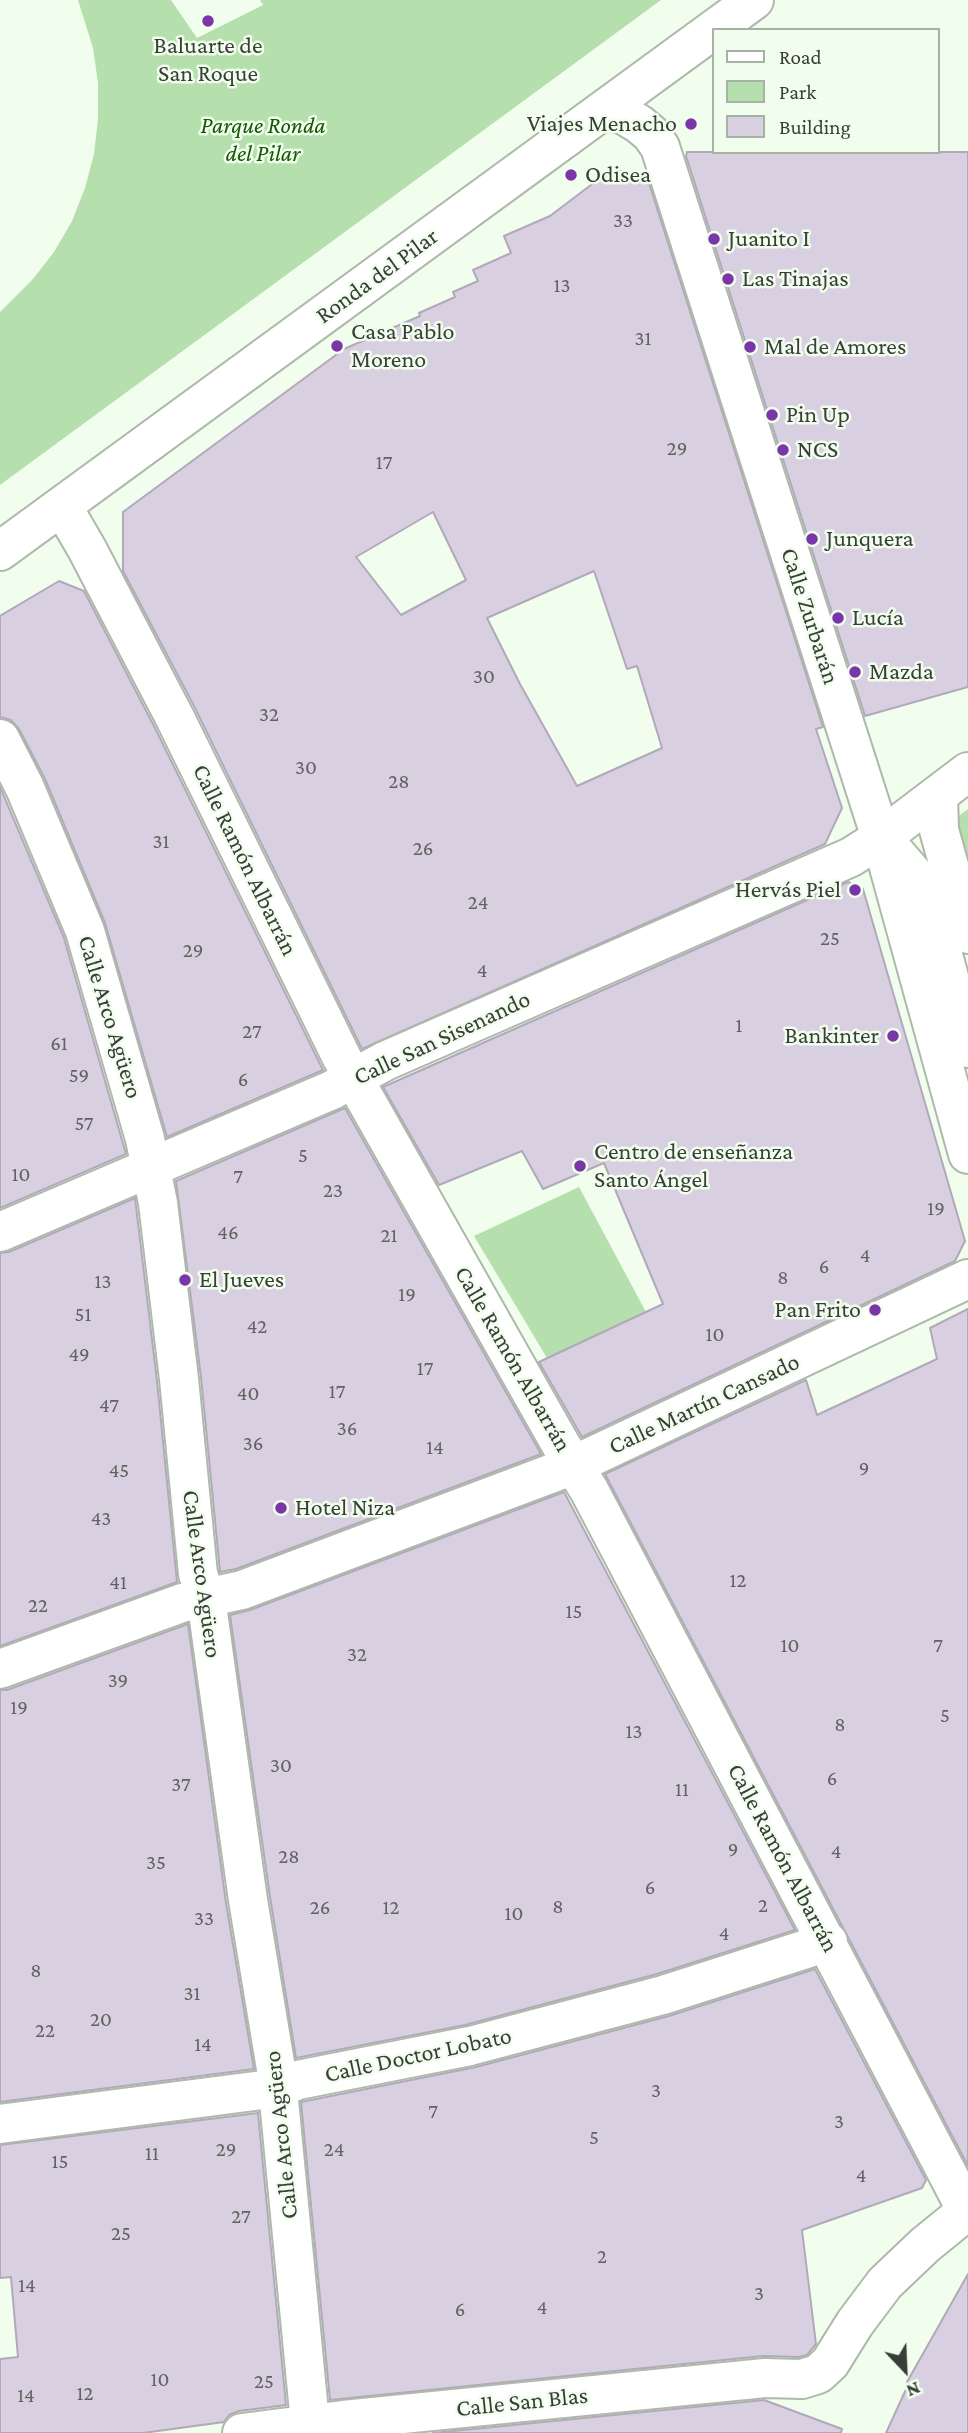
<!DOCTYPE html>
<html>
<head>
<meta charset="utf-8">
<style>
	body { margin:0 }
	#map { position:relative; width:968px; height:2433px; overflow:hidden; background:#f1feee; font-family:"Crimson Pro",serif }
	canvas { display:block }
	.legend { position:absolute; left:712px; top:28px; width:228px; height:126px; box-sizing:border-box; background:#f1feee; border:2px solid #a7b1a5; margin:0; padding:9px 12px; list-style:none; font-size:21px; color:#393e38 }
	.legend li { display:flex; align-items:center; gap:14px; height:35px }
	.legend b { width:35px; border:2px solid #a7b1a5 }
	.north { position:absolute; left:870px; top:2335px; width:70px; height:70px; -webkit-text-stroke:5px #f1feee; paint-order:stroke; rotate:157deg; font-size:19px; font-weight:700; line-height:28px; text-align:center; color:#393e38 }
	.north::after { content:''; display:block; margin:auto; width:24px; height:32px; background:#393e38; clip-path:polygon(50% 0,100% 100%,50% 72%,0 100%) }
</style>
</head>
<body>
<div id="map">
<canvas width="968" height="2433"></canvas>
<ul class="legend">
<li><b style="height:9px;background:#fff"></b>Road</li>
<li><b style="height:19px;background:#b5dfac"></b>Park</li>
<li><b style="height:19px;background:#d8d0e0"></b>Building</li>
</ul>
<div class="north">N</div>
</div>
<script>
const g = document.querySelector('canvas').getContext('2d');
g.lineJoin = 'round';
function paint(path, color) {
  g.fillStyle = color;
  g.fill(path, 'evenodd');
}
function poly(rows) {
  const path = new Path2D();
  for (const r of rows) {
    path.moveTo(r[0], r[1]);
    for (let i = 2; i < r.length; i += 2) path.lineTo(r[i], r[i + 1]);
  }
  return path;
}
function strokePath(path, color, width, dash) {
  g.strokeStyle = color;
  g.lineWidth = width;
  g.lineCap = dash ? 'butt' : 'round';
  g.setLineDash(dash || []);
  g.stroke(path);
}
function drawText(font, color, halo, rows, align = 'center') {
  g.font = font + ' "Crimson Pro",serif';
  g.lineWidth = 5;
  g.setLineDash([]);
  g.textBaseline = 'middle';
  g.strokeStyle = halo;
  g.fillStyle = color;
  for (const [text, x, y, turn = 0] of rows) {
    g.save();
    g.translate(x, y);
    g.rotate((+turn || 0) * Math.PI / 180);
    g.textAlign = isNaN(turn) ? turn : align;
    if (halo) g.strokeText(text, 0, 0);
    g.fillText(text, 0, 0);
    g.restore();
  }
}
paint(poly([
	[78,0,171,0,197,38,263,5,260,0,661,0,0,485,0,312,33,279,54,252,72,221,85,188,94,154,98,119,98,83,93,48],
	[968,809,968,894,948,824],
	[579,1187,646,1312,547,1358,474,1236]
]), '#b5dfac');
const building = poly([
	[687,152,968,152,968,687,865,716,686,156,687,152],
	[612,169,647,177,823,727,816,729,842,808,825,844,362,1049,195,708,123,571,123,512,344,349,420,316,419,313,455,297,453,292,478,281,473,270,511,253,504,236,550,216,612,169],
	[433,512,466,580,401,615,356,557,433,512],
	[594,571,627,669,637,666,662,748,577,786,520,684,487,618,594,571],
	[59,581,84,591,155,728,323,1070,167,1137,105,923,45,779,19,729,11,720,0,717,0,616,59,581],
	[0,787,64,938,126,1154,0,1208,0,787],
	[848,882,863,889,965,1241,955,1261,582,1437,539,1362,663,1304,604,1163,543,1189,522,1151,439,1185,383,1087,848,882],
	[345,1108,541,1454,236,1569,220,1572,201,1377,176,1181,345,1108],
	[135,1198,157,1381,177,1582,0,1646,0,1253,9,1252,135,1198],
	[968,1309,968,2166,605,1474,806,1380,817,1415,937,1359,930,1328,968,1309],
	[564,1492,795,1930,657,1974,465,2025,296,2058,270,1897,230,1615,250,1610,564,1492],
	[188,1624,226,1903,254,2069,0,2102,0,1690,7,1690,188,1624],
	[815,1969,926,2180,922,2188,802,2230,816,2344,807,2355,799,2357,763,2356,330,2400,301,2102,476,2067,669,2016,815,1969],
	[258,2113,286,2405,239,2411,229,2415,224,2422,143,2433,0,2433,0,2359,18,2357,11,2277,0,2278,0,2145,258,2113],
	[968,2274,968,2433,886,2433,908,2385,907,2382,968,2274],
	[764,2400,842,2429,841,2433,433,2433,764,2400]
]);
paint(building, '#d8d0e0');
strokePath(building, '#b1a9b9', 2);
const minor = poly([
	[605,109,624,115,639,124,651,134,660,147,881,838,968,1154],
	[62,506,87,549,175,718,342,1058,561,1445,589,1490,967,2211],
	[0,551,754,0],
	[0,739,25,788,85,931,145,1139,158,1203,179,1379,198,1574,206,1598,248,1900,276,2069,311,2433],
	[938,796,939,830,968,934],
	[890,847,916,877,928,899,968,1048],
	[0,1232,332,1090,385,1061,851,857,881,838,968,772],
	[0,1669,182,1603,242,1590,574,1465,968,1279],
	[0,2124,278,2088,298,2080,470,2046,663,1995,828,1942],
	[242,2433,343,2420,765,2378,802,2379,818,2374,830,2363,855,2323,885,2283,925,2245,968,2210]
]);
strokePath(minor, '#adb9aa', 42);
strokePath(minor, '#fff', 38);
for (const [x, y, r, color] of [
	[208,21,7,"#7a35a9"],
	[691,124,7,"#7a35a9"],
	[571,175,7,"#7a35a9"],
	[714,239,7,"#7a35a9"],
	[728,279,7,"#7a35a9"],
	[337,346,7,"#7a35a9"],
	[750,347,7,"#7a35a9"],
	[772,415,7,"#7a35a9"],
	[783,450,7,"#7a35a9"],
	[812,539,7,"#7a35a9"],
	[838,618,7,"#7a35a9"],
	[855,672,7,"#7a35a9"],
	[855,890,7,"#7a35a9"],
	[893,1036,7,"#7a35a9"],
	[580,1166,7,"#7a35a9"],
	[185,1280,7,"#7a35a9"],
	[875,1310,7,"#7a35a9"],
	[281,1508,7,"#7a35a9"]
]) {
  const dot = new Path2D();
  dot.arc(x, y, r, 0, 2 * Math.PI);
  g.fillStyle = color;
  g.fill(dot);
  strokePath(dot, '#f1feee', 2.5);
}
drawText('21px', '#616262', null, [
	["33",623,221],
	["13",562,286],
	["31",643,339],
	["29",677,449],
	["17",384,463],
	["30",484,677],
	["32",269,715],
	["30",306,768],
	["28",399,782],
	["31",161,842],
	["26",423,849],
	["24",478,903],
	["25",830,939],
	["29",193,951],
	["4",482,971],
	["1",739,1026],
	["27",252,1032],
	["61",59,1044],
	["59",79,1076],
	["6",243,1080],
	["57",84,1124],
	["5",303,1156],
	["10",21,1175],
	["7",238,1177],
	["23",333,1191],
	["19",936,1209],
	["46",228,1233],
	["21",389,1236],
	["4",865,1256],
	["6",824,1267],
	["8",783,1278],
	["13",103,1282],
	["19",407,1295],
	["51",83,1315],
	["42",257,1327],
	["10",715,1335],
	["49",79,1355],
	["17",425,1369],
	["17",337,1392],
	["40",248,1394],
	["47",109,1406],
	["36",347,1429],
	["36",253,1444],
	["14",435,1448],
	["9",864,1469],
	["45",119,1471],
	["43",101,1519],
	["12",738,1581],
	["41",118,1583],
	["22",38,1606],
	["15",574,1612],
	["10",790,1646],
	["7",938,1646],
	["32",357,1655],
	["39",118,1681],
	["19",19,1708],
	["5",945,1716],
	["8",840,1725],
	["13",634,1732],
	["30",281,1766],
	["6",832,1779],
	["37",181,1785],
	["11",682,1790],
	["9",733,1850],
	["4",836,1852],
	["28",289,1857],
	["35",156,1863],
	["6",650,1888],
	["2",763,1906],
	["8",558,1907],
	["26",320,1908],
	["12",391,1908],
	["10",514,1914],
	["33",204,1919],
	["4",724,1934],
	["8",36,1971],
	["31",192,1994],
	["20",101,2020],
	["22",45,2031],
	["14",203,2045],
	["3",656,2091],
	["7",433,2112],
	["3",839,2122],
	["5",594,2138],
	["29",226,2150],
	["24",334,2150],
	["11",152,2154],
	["15",60,2162],
	["4",861,2176],
	["27",241,2217],
	["25",121,2234],
	["2",602,2257],
	["14",27,2286],
	["3",759,2294],
	["4",542,2308],
	["6",460,2310],
	["10",160,2380],
	["25",264,2382],
	["12",85,2394],
	["14",26,2396]
]);
drawText('24px', '#393e38', '#f1feee', [
	["Baluarte de",208,46,"center"],
	["San Roque",208,74,"center"],
	["Viajes Menacho",677,124,"right"],
	["Odisea",585,175],
	["Juanito I",728,239],
	["Las Tinajas",742,279],
	["Casa Pablo",351,332],
	["Moreno",351,360],
	["Mal de Amores",764,347],
	["Pin Up",786,415],
	["NCS",797,450],
	["Junquera",826,539],
	["Lucía",852,618],
	["Mazda",869,672],
	["Hervás Piel",841,890,"right"],
	["Bankinter",879,1036,"right"],
	["Centro de enseñanza",594,1152],
	["Santo Ángel",594,1180],
	["El Jueves",199,1280],
	["Pan Frito",861,1310,"right"],
	["Hotel Niza",295,1508]
], 'left');
drawText('italic 24px', '#165704', '#f1feee', [
	["Parque Ronda",263,126],
	["del Pilar",263,154]
]);
drawText('24px', '#393e38', '#f1feee', [
	["Ronda del Pilar",377,276,-36],
	["Calle Zurbarán",810,616,72],
	["Calle Ramón Albarrán",245,860,64],
	["Calle Arco Agüero",110,1017,73],
	["Calle San Sisenando",442,1038,-25],
	["Calle Ramón Albarrán",513,1359,60],
	["Calle Martín Cansado",704,1404,-25],
	["Calle Arco Agüero",202,1574,82],
	["Calle Ramón Albarrán",783,1858,62],
	["Calle Doctor Lobato",418,2055,-12],
	["Calle Arco Agüero",281,2135,-96],
	["Calle San Blas",522,2402,-6]
]);
</script>
</body>
</html>
